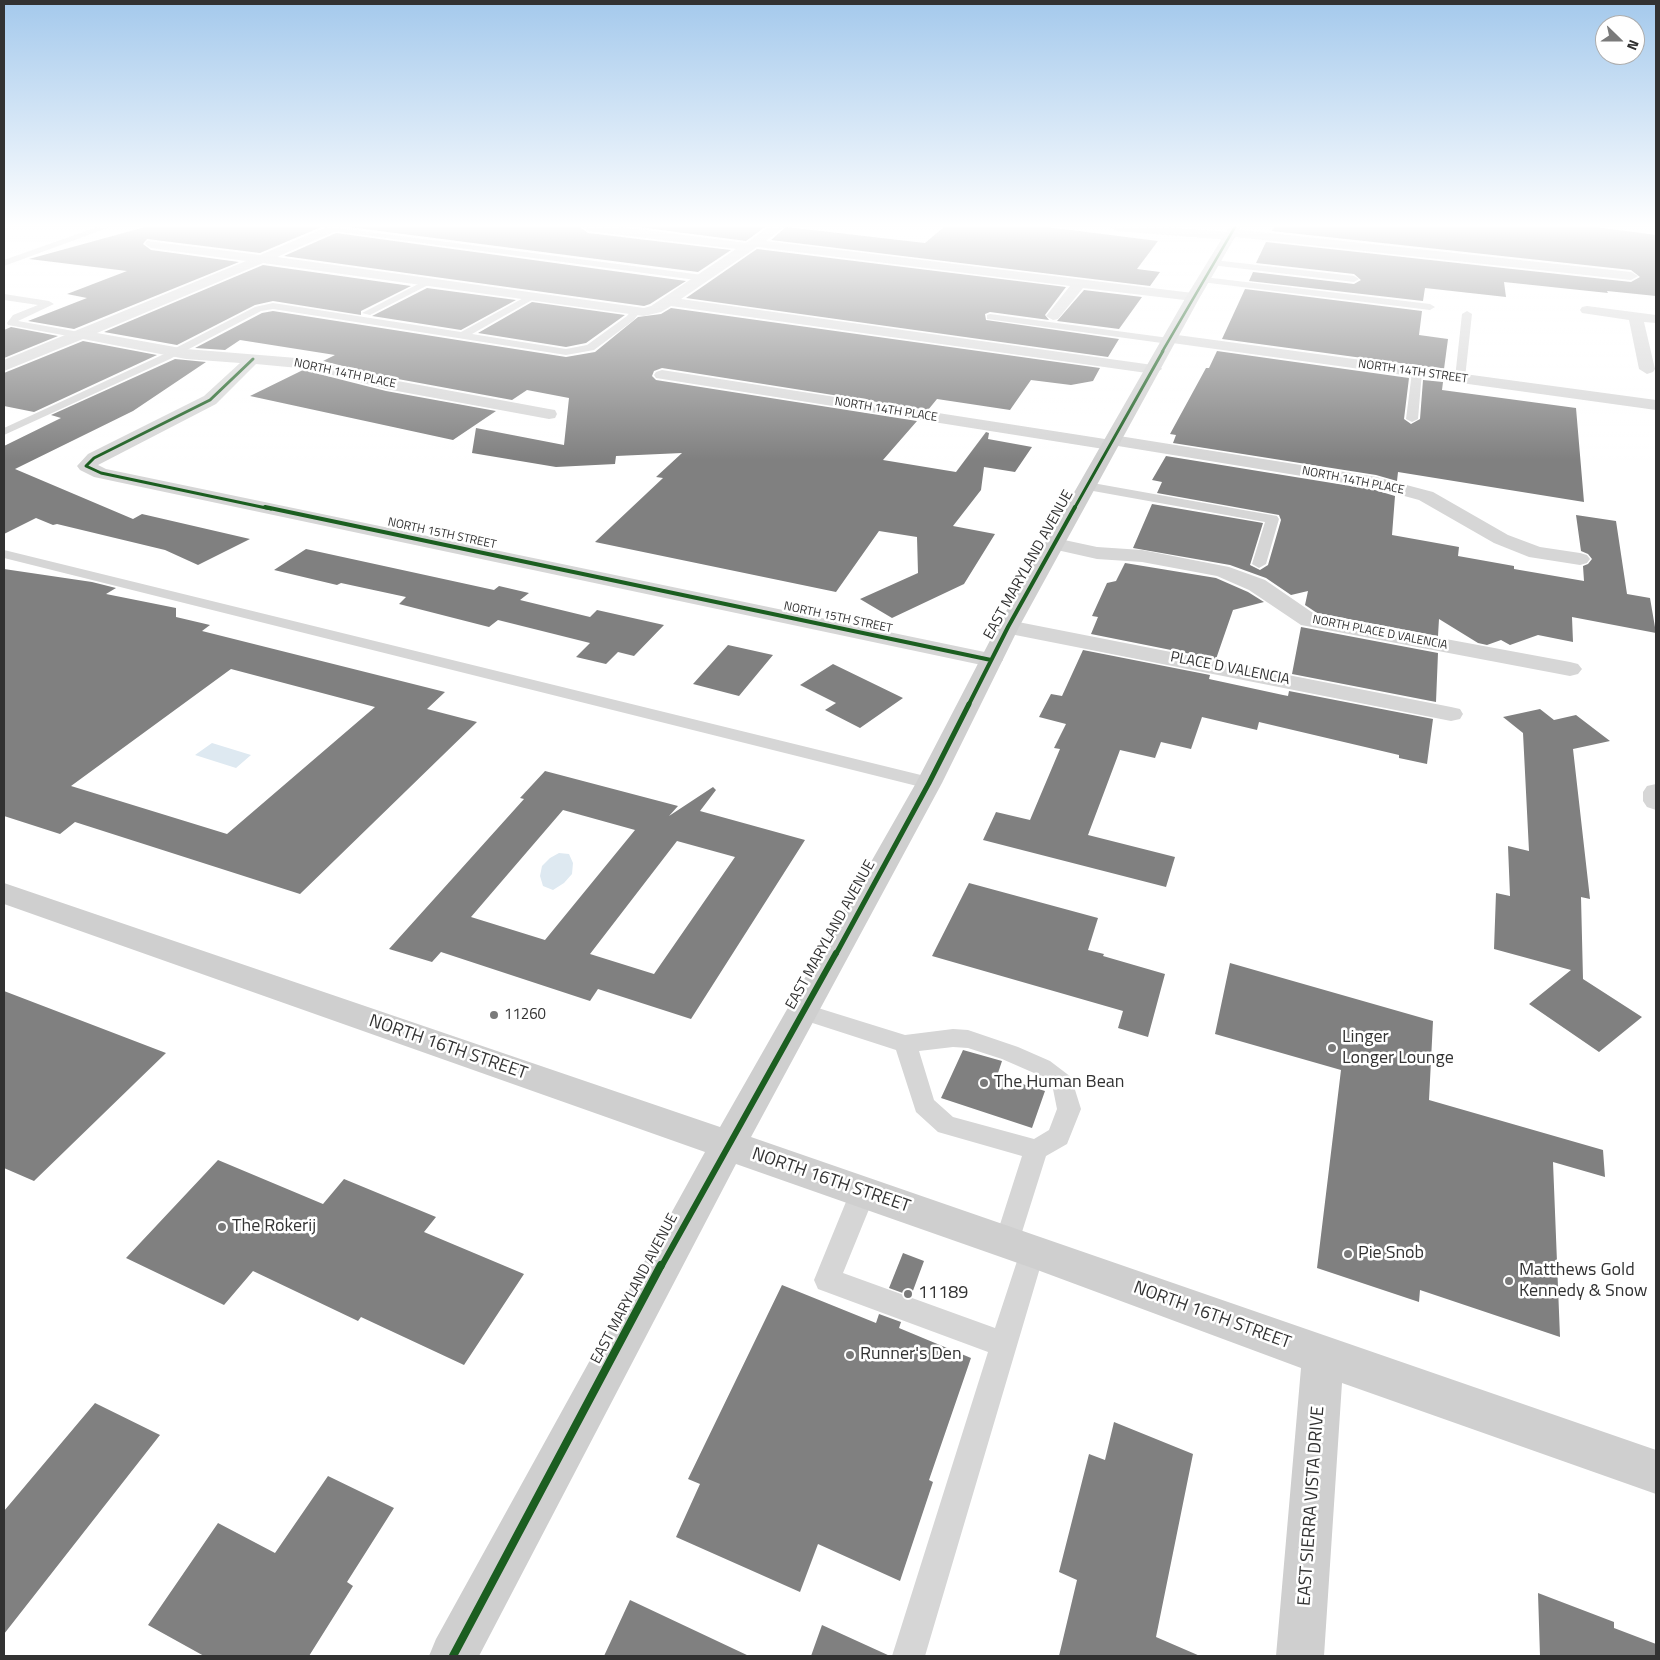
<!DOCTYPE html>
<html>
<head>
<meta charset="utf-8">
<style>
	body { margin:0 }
	#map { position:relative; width:1660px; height:1660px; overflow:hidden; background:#fff; font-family:"Titillium Web",sans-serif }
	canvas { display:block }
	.frame { position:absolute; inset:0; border:5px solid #323232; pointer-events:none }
	.north { position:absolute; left:1595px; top:15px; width:50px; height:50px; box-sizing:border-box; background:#fff; border:1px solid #adadad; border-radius:50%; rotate:112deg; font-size:14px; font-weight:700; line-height:20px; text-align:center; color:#323232 }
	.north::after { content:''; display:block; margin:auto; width:18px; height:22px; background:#7a7a7a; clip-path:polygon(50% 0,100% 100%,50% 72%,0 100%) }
</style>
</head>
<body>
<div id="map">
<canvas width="1660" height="1660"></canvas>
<div class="frame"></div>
<div class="north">N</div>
</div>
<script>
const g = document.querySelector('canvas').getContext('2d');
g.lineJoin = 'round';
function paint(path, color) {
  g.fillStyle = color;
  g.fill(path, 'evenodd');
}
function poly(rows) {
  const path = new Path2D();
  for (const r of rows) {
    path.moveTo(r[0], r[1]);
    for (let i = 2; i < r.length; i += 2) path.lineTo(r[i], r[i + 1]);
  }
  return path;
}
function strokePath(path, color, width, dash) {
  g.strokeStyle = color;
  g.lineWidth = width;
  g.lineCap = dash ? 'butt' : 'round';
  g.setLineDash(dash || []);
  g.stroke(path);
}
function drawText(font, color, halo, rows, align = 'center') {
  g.font = font + ' "Titillium Web",sans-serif';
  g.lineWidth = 5;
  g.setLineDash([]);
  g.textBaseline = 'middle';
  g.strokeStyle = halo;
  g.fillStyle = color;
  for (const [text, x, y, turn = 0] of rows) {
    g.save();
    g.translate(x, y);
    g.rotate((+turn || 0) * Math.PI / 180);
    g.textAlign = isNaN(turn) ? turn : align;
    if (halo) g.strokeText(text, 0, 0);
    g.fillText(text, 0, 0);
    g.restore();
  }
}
paint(poly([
	[212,743,251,755,236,768,195,755],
	[559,853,569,854,573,863,572,874,564,883,553,890,543,886,540,876,542,866,550,858]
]), '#dee9f1');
paint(poly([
	[145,227,321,227,260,253,147,239,143,244,151,250,239,262,74,329,28,321,87,298,67,294,127,271,29,259],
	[349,227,580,227,588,233,731,250,698,272],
	[639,227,765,227,746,241],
	[786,227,925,243,944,227,1045,227,1071,230,1158,241,1137,269,1160,272,1150,286,771,240],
	[1274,227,1595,227,1656,235,1656,296,1607,291,1608,293,1504,282,1506,297,1425,288,1423,301,1249,281,1253,272,1354,284,1361,280,1354,274,1256,263,1266,242,1631,282,1640,277,1631,270,1272,231],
	[336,233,686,281,650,304,644,306,284,256],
	[757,249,1066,287,1045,315,1049,320,990,312,985,314,986,320,1119,339,1108,357,686,298],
	[263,265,411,286,361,311,361,315,273,301,255,305,177,345,104,332],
	[427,288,516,300,461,330,372,316],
	[1245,289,1422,311,1419,335,1448,339,1444,369,1222,339],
	[1084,290,1142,297,1119,329,1057,321],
	[532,302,625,315,586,343,566,347,478,333],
	[671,308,1100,368,1093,381,1071,385,1031,380,1010,410,937,399,928,410,662,368,654,371,652,376,656,380,917,421,883,460,956,472,986,432,989,433,988,439,1032,447,1015,472,984,467,981,490,953,526,995,534,964,584,892,618,860,599,918,573,917,537,879,531,836,592,595,542,663,478,656,477,682,453,616,456,615,464,556,467,472,453,476,428,564,445,569,398,527,390,512,400,387,377,323,361,335,355,240,340,225,350,195,348,262,313,273,311,566,357,595,352,638,317,661,314],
	[11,327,58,336,4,358,4,330],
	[83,341,157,355,34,412,4,406,4,373],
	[1217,351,1409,378,1404,419,1411,424,1420,419,1423,380,1443,382,1442,390,1576,408,1584,502,1398,472,1397,481,1376,475,1173,443,1176,435,1170,434,1206,368,1209,368],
	[175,359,206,362,133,411,15,469,133,519,142,514,250,539,198,565,165,550,57,524,53,525,36,518,4,534,4,446,61,418,51,415],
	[303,370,386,391,496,411,453,440,250,396],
	[1166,456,1375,490,1395,496,1392,535,1459,547,1458,556,1514,566,1514,569,1584,581,1583,566,1588,564,1592,559,1588,554,1581,551,1576,515,1616,521,1627,594,1650,598,1656,633,1572,617,1573,642,1538,635,1510,645,1501,640,1487,645,1478,643,1439,619,1438,636,1317,613,1305,605,1308,591,1291,595,1266,578,1230,565,1133,548,1152,504,1263,523,1250,565,1260,570,1268,565,1281,520,1279,515,1157,493,1162,482,1152,480],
	[306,549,494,590,499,586,529,593,520,600,590,617,597,610,664,625,634,656,618,652,606,664,576,657,590,643,498,620,489,627,399,604,406,597,341,583,337,585,274,570],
	[1125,563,1216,578,1248,592,1264,602,1233,610,1216,659,1091,634,1098,617,1092,616,1107,583,1116,581],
	[4,569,92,582,116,588,106,594,176,608,176,617,210,625,202,631,445,692,427,709,477,722,300,894,75,822,60,834,4,816],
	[231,669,375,707,227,834,71,786],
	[1301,627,1438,653,1436,702,1292,674],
	[728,645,773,655,739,696,693,684],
	[1083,650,1210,675,1209,679,1283,695,1288,696,1289,691,1433,719,1427,764,1399,758,1399,755,1259,722,1257,730,1202,717,1191,749,1161,742,1155,758,1120,750,1088,835,1175,857,1166,887,983,840,996,812,1030,820,1060,749,1054,748,1066,724,1039,717,1051,694,1062,696],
	[833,664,903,698,860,728,825,710,836,703,800,685],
	[1540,709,1554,720,1576,715,1610,741,1573,749,1590,899,1581,897,1583,979,1642,1017,1599,1052,1529,1004,1571,970,1494,949,1496,893,1510,896,1508,846,1529,851,1523,733,1503,717],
	[545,771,678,806,669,816,713,787,716,790,700,811,805,840,691,1019,598,989,590,1001,441,952,432,962,389,949,524,799,520,798],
	[563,810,635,830,545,940,471,917],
	[677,841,735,857,654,974,590,954],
	[969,883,1098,918,1088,950,1104,954,1103,956,1165,974,1148,1037,1118,1028,1123,1011,932,956],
	[1230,963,1433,1021,1429,1100,1603,1150,1605,1177,1553,1162,1560,1337,1420,1290,1419,1302,1317,1268,1341,1070,1215,1034],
	[4,991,166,1053,34,1181,4,1168],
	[963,1050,1002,1061,997,1076,1045,1091,1032,1128,941,1098],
	[218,1160,323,1204,344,1179,436,1217,424,1232,524,1274,464,1365,361,1317,358,1321,253,1271,224,1305,126,1258],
	[903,1253,924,1261,911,1296,889,1288],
	[782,1285,876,1323,879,1314,901,1322,899,1328,971,1358,929,1480,933,1482,900,1581,818,1544,800,1592,676,1537,700,1484,688,1479],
	[95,1403,160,1435,4,1634,4,1511],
	[1114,1422,1193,1454,1156,1637,1200,1656,1059,1656,1077,1580,1059,1572,1089,1454,1105,1460],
	[328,1476,394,1508,347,1582,353,1586,309,1656,204,1656,148,1625,218,1523,275,1553],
	[1538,1593,1614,1622,1614,1628,1656,1644,1656,1656,1540,1656],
	[630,1600,749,1656,604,1656],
	[822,1625,890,1656,811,1656]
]), '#808080');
paint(poly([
	[97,227,110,227,4,266,4,260,97,227],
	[331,227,703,275,708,278,703,281,334,231,331,231,331,227],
	[1214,260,1354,276,1359,279,1354,282,1211,265,1210,263,1214,260],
	[1204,277,1430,304,1435,307,1430,310,1201,282,1199,280,1204,277],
	[424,281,432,283,370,315,362,313,424,281],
	[4,294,49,301,54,304,18,321,79,332,84,335,79,338,8,325,7,323,13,315,38,305,4,300,4,294],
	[529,295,534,298,532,300,472,334,566,349,587,345,627,316,631,311,639,313,634,320,594,350,566,355,273,309,261,311,170,359,4,435,4,428,162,355,255,307,273,303,461,332,529,295],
	[1467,311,1472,314,1465,378,1460,381,1455,378,1462,314,1467,311],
	[990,314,1169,338,1174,341,1169,344,987,319,987,315,990,314],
	[1417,369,1422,372,1418,419,1412,422,1406,419,1412,372,1417,369],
	[1087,482,1277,516,1279,519,1266,564,1259,568,1252,564,1265,522,1082,489,1081,486,1087,482],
	[4,550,929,777,935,779,938,783,935,787,929,789,4,558,4,550],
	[802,1003,905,1035,953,1029,968,1030,1018,1047,1050,1061,1071,1077,1081,1109,1067,1144,1046,1156,1016,1251,1007,1255,998,1251,994,1243,1022,1156,938,1132,916,1112,896,1050,794,1017,791,1011,794,1005,802,1003],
	[953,1047,968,1048,1002,1059,1034,1073,1053,1089,1057,1109,1049,1130,1034,1139,953,1117,934,1100,919,1051,953,1047],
	[863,1181,872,1184,876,1192,843,1273,995,1328,1023,1243,1032,1239,1041,1243,1045,1251,925,1656,892,1656,988,1352,818,1289,814,1280,850,1192,854,1184,863,1181]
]), '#d6d6d6');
paint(poly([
	[4,227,11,227,4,232,4,227],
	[327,227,345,227,277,257,644,308,651,306,736,249,588,231,582,227,621,227,746,243,769,227,784,227,766,241,1193,293,1200,297,1193,301,1083,288,1058,319,1053,320,1046,316,1070,286,757,247,681,299,1160,366,1162,369,1154,374,671,306,661,312,644,316,263,263,97,333,186,349,309,359,387,379,549,409,555,410,557,414,555,418,549,419,386,389,309,369,256,364,216,404,98,465,106,469,999,655,1003,660,999,665,991,667,94,477,80,470,77,466,88,454,204,396,240,363,186,359,83,339,4,371,4,360,246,261,151,248,145,244,147,241,260,255,327,227],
	[1110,227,1168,227,1227,232,1232,229,1631,272,1638,276,1631,280,1235,237,1230,240,1116,231,1110,227],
	[1587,306,1656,315,1656,323,1644,322,1655,369,1653,372,1647,374,1639,369,1629,320,1582,313,1580,310,1582,307,1587,306],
	[1170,334,1656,400,1656,410,1165,342,1162,339,1165,336,1170,334],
	[662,370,1105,439,1113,435,1376,477,1433,492,1508,535,1540,547,1580,553,1587,555,1590,559,1587,563,1580,565,1529,557,1494,543,1419,500,1375,488,1118,446,1110,450,656,378,654,375,656,372,662,370],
	[1055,538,1097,547,1142,550,1229,567,1265,580,1316,615,1570,662,1578,664,1582,669,1578,674,1570,676,1301,625,1249,590,1217,576,1142,562,1097,559,1048,548,1045,544,1048,540,1055,538],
	[1008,620,1451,707,1460,709,1463,714,1460,719,1451,721,1000,632,997,627,1000,622,1008,620],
	[1656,784,1656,810,1647,807,1643,801,1643,792,1647,786,1656,784]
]), '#d6d6d6');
paint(poly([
	[1229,227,1241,227,1200,297,1019,627,942,783,751,1137,1656,1450,1656,1494,1342,1383,1324,1656,1276,1656,1301,1368,1032,1268,736,1164,479,1656,429,1656,436,1639,705,1152,4,904,4,883,720,1127,916,783,997,627,1186,297,1229,227]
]), '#cfcfcf');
strokePath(poly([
	[1162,352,1235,227]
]), '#1b5e20', 2.5);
strokePath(poly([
	[253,359,210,400,94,458,86,466,101,473,271,509],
	[1074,509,1163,351]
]), '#1b5e20', 3);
strokePath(poly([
	[265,507,991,660],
	[968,706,1008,627,1075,507]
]), '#1b5e20', 4);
strokePath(poly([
	[836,954,929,783,969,704]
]), '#1b5e20', 5);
strokePath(poly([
	[661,1267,836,953]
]), '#1b5e20', 6);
strokePath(poly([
	[453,1656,661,1265]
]), '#1b5e20', 8);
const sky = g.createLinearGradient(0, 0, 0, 460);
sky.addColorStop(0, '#a4c9ec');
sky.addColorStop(0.49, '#fff');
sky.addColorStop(1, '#ffffff00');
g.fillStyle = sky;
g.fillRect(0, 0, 1660, 460);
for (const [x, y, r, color] of [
	[494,1015,5,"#7a7a7a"],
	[1332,1048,5,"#7a7a7a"],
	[984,1083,5,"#7a7a7a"],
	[222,1227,5,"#7a7a7a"],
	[1348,1254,5,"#7a7a7a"],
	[1509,1281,5,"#7a7a7a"],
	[908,1294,5,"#7a7a7a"],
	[850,1355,5,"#7a7a7a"]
]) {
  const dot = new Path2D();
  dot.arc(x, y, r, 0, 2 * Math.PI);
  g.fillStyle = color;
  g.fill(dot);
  strokePath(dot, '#fff', 2);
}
drawText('12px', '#323232', '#fff', [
	["NORTH 14TH STREET",1413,372,8],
	["NORTH 14TH PLACE",345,374,12],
	["NORTH 14TH PLACE",886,410,9],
	["NORTH 14TH PLACE",1353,481,11],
	["NORTH 15TH STREET",442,534,12],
	["NORTH 15TH STREET",838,618,12],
	["NORTH PLACE D VALENCIA",1380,633,11]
]);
drawText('15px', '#323232', '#fff', [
	["EAST MARYLAND AVENUE",1029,565,-61],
	["PLACE D VALENCIA",1230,669,11],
	["EAST MARYLAND AVENUE",831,935,-61],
	["EAST MARYLAND AVENUE",635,1289,-62]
]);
drawText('15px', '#323232', '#fff', [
	["11260",504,1015]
], 'left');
drawText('18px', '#323232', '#fff', [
	["Linger",1342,1038],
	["Longer Lounge",1342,1059],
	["The Human Bean",994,1083],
	["The Rokerij",232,1227],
	["Pie Snob",1358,1254],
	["Matthews Gold",1519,1271],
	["Kennedy & Snow",1519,1292],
	["11189",918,1294],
	["Runner's Den",860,1355]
], 'left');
drawText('18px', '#323232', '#fff', [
	["NORTH 16TH STREET",448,1048,19],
	["NORTH 16TH STREET",831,1181,19],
	["NORTH 16TH STREET",1212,1316,20],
	["EAST SIERRA VISTA DRIVE",1312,1506,-86]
]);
</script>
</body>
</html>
